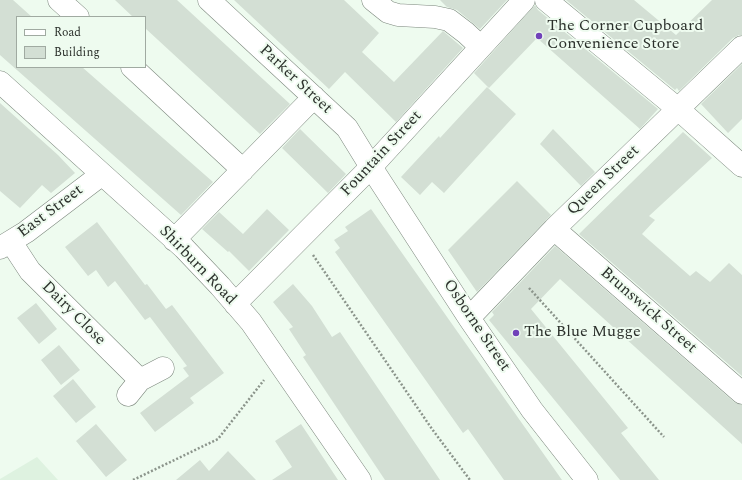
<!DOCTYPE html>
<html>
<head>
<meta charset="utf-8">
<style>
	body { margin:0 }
	#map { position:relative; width:742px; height:480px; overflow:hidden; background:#eefbef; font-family:Spectral,serif }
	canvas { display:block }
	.legend { position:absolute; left:16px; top:16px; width:130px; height:52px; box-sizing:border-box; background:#eefbef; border:1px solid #a0aaa1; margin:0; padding:5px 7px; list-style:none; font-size:12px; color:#2b302b }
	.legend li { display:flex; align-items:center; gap:8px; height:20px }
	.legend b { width:20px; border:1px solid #a0aaa1 }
</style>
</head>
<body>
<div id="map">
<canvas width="742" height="480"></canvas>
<ul class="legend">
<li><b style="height:5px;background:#fff"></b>Road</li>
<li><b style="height:11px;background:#d3dfd4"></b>Building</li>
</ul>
</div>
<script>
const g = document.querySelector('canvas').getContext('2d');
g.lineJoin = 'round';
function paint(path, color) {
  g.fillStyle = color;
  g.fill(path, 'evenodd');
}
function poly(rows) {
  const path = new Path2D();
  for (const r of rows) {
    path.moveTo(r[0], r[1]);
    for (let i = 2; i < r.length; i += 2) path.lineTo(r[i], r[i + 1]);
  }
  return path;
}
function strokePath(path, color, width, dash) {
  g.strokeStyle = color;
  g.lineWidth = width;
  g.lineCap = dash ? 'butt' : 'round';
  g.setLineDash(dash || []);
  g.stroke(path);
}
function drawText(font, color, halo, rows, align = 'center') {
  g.font = font + ' Spectral,serif';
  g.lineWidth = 4;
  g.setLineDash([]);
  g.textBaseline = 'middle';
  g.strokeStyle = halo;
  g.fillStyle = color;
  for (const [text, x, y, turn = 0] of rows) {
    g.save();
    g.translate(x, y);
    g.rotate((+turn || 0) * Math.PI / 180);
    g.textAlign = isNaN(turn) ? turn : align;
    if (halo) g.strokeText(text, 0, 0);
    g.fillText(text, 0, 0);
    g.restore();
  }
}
paint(poly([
	[37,457,58,480,0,480,0,479]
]), '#def2e0');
paint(poly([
	[0,0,13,0,32,17,17,17,17,67,82,67,213,182,181,215,0,55],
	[115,0,177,0,290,104,260,134,145,28,145,17,133,17],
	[234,0,344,0,379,33,362,52,394,82,443,31,463,48,396,122,345,72,329,89],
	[440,0,507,0,480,29,457,10,447,7],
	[566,0,634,0,676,35,712,0,742,0,742,35,739,35,733,38,679,91,677,88,675,90],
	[535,5,538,10,658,109,640,129,537,38,489,88,474,73],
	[742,64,742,119,728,133,701,104],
	[487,87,516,114,444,193,432,182,420,195,401,177,439,136,440,138],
	[0,103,58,155,75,173,51,193,42,185,20,208,0,191],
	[300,129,346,174,328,193,282,148],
	[553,129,595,172,581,186,540,144],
	[683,132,712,158,649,216,655,220,642,234,690,276,696,271,710,282,729,263,742,275,742,376,579,234],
	[517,181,551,215,477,292,448,250],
	[267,209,289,230,249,271,229,251,228,252,202,229,219,212,243,234],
	[371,209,471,351,562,480,504,480,468,429,463,433,335,252,340,248,334,240,348,231,345,227],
	[97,222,145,285,147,284,166,309,172,305,224,373,190,398,194,403,155,432,140,413,189,376,183,368,187,366,150,317,145,320,115,281,108,287,96,270,88,276,65,247],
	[555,246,734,402,742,405,742,444,560,279,531,309,628,428,621,433,659,480,620,480,489,320,494,315,492,312],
	[293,284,312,306,332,337,340,332,440,480,385,480,303,357,306,355,289,329,293,327,273,302],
	[36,303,57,329,39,344,17,318],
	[59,345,80,370,61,385,41,360],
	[73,379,96,407,76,423,53,396],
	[96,424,127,460,106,477,76,441],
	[301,424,338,480,272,480,292,467,275,441],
	[228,451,256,480,176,480,200,460,209,471]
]), '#d3dfd4');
const minor = poly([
	[59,0,78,17],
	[209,0,347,128,371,167,469,318,532,410,587,480],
	[373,0,388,12,398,15,435,17,449,20,466,33,481,47],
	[546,0,678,109,742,166],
	[132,67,243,170],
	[0,82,184,248,220,286,251,322,360,480],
	[554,229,742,393],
	[174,240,314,97],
	[11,242,30,271,140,380],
	[0,248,26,232,101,175],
	[235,304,371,167,524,0],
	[469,318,554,229,742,47],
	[128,395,140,380,163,368]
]);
strokePath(minor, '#7c877d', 23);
strokePath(poly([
	[313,255,432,429,470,480],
	[529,288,664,437],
	[133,480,218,439,264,380]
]), '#8b948b', 2.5, [2, 2]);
strokePath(minor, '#fff', 22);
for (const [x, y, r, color] of [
	[539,36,4,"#7141b9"],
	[516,333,4,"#7141b9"]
]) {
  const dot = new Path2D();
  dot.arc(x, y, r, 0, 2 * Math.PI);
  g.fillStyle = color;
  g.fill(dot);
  strokePath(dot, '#eefbef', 1.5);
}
drawText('16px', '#2b302b', '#eefbef', [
	["The Corner Cupboard",547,27],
	["Convenience Store",547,45],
	["The Blue Mugge",524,333]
], 'left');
drawText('16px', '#2b302b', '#eefbef', [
	["Parker Street",295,80,43],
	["Fountain Street",382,154,-47],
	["Queen Street",604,181,-44],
	["East Street",51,212,-37],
	["Shirburn Road",197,266,46],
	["Brunswick Street",648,311,41],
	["Dairy Close",73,314,45],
	["Osborne Street",476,326,56]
]);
</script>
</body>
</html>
